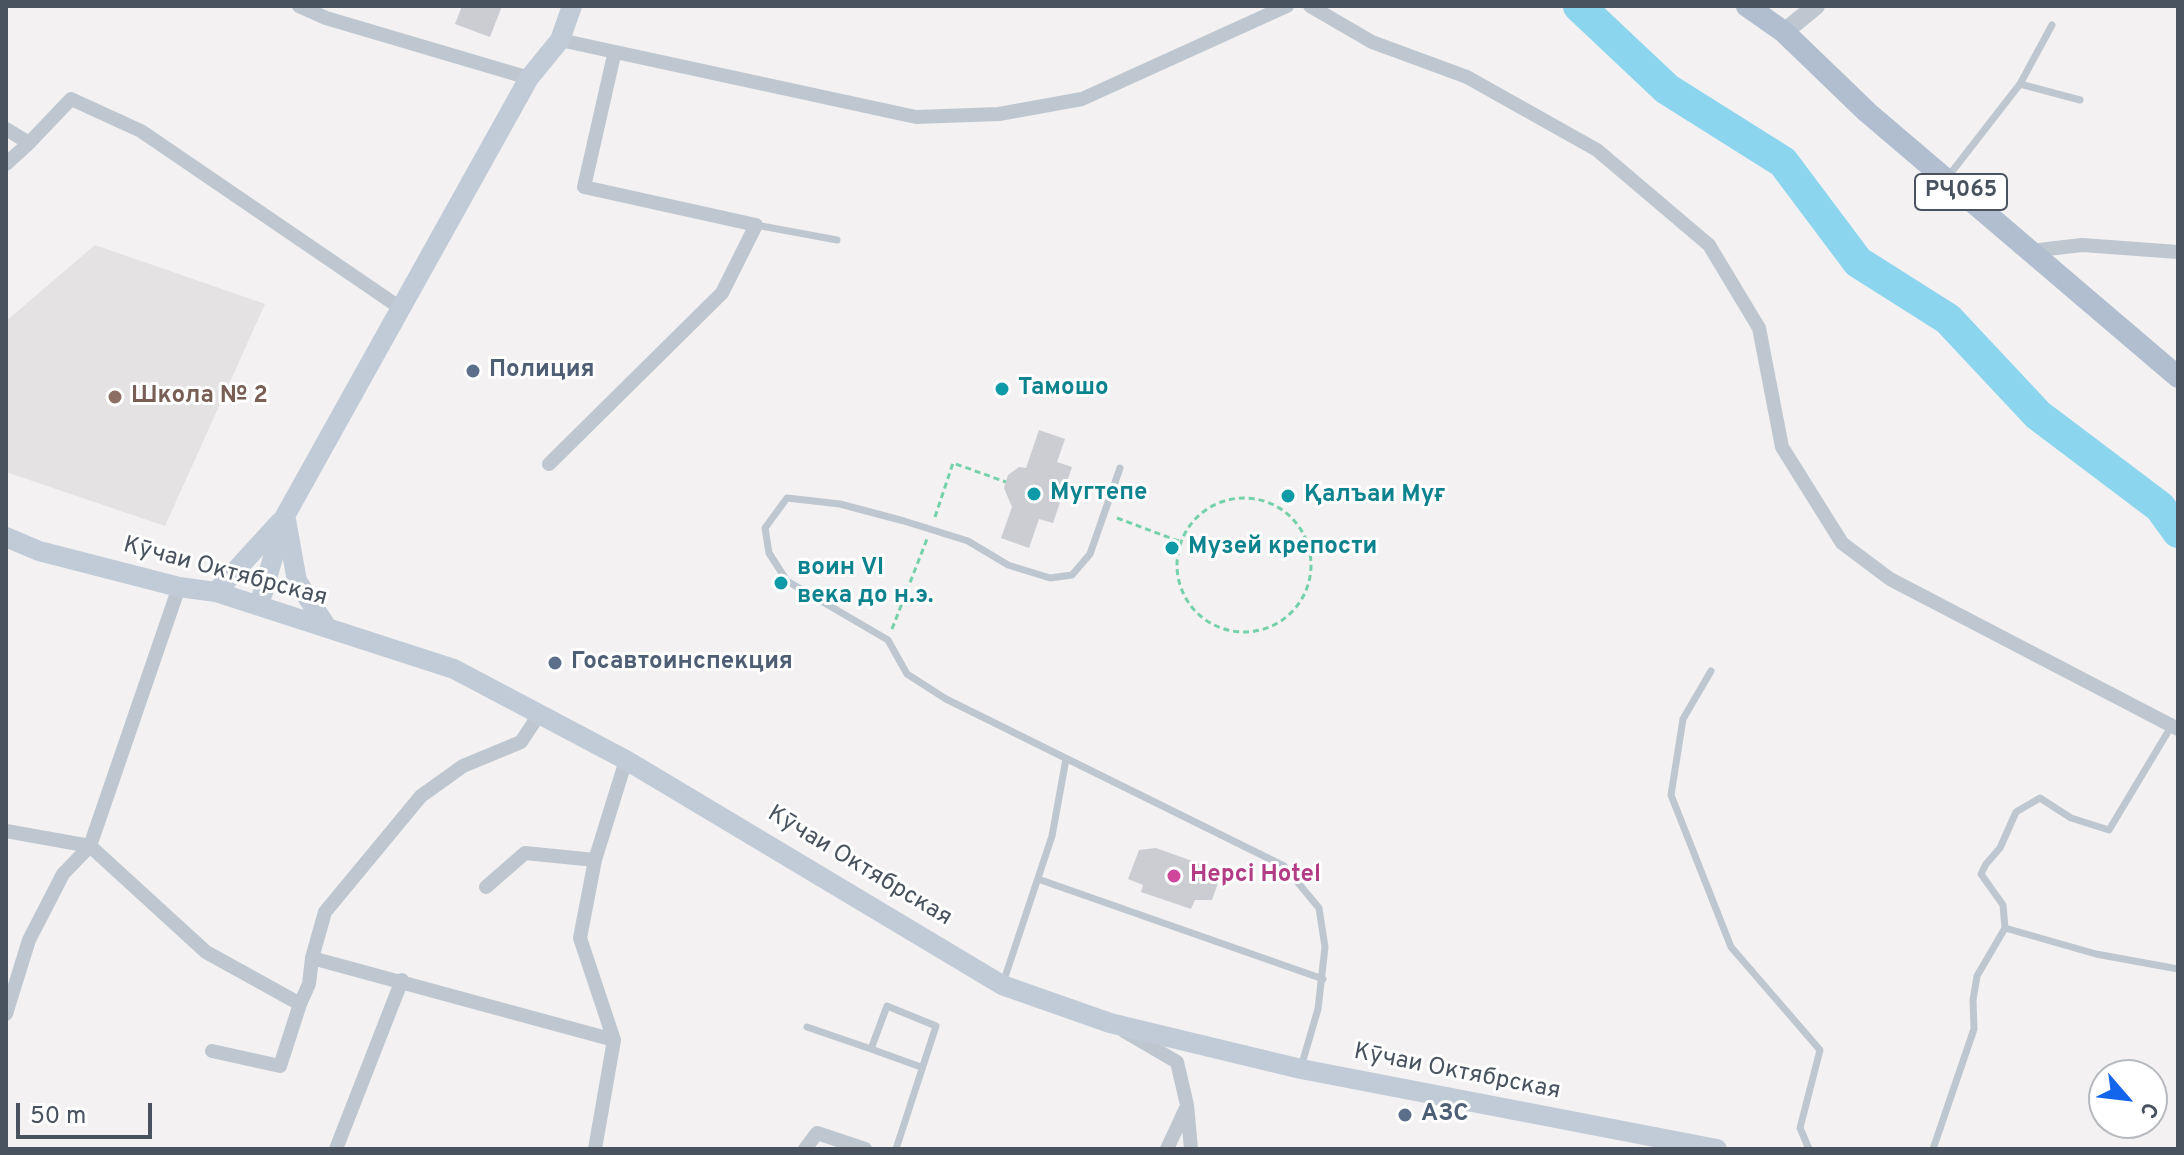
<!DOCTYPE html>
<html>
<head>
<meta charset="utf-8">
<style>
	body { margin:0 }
	#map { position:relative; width:2184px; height:1155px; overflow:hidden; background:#f3f1f1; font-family:Overpass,sans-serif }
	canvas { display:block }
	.frame { position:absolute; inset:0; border:8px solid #48535f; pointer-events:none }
	.north { position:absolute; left:2088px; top:1059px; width:80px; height:80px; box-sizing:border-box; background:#fff; border:2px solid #b6babf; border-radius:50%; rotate:118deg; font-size:22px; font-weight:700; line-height:32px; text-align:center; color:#48535f }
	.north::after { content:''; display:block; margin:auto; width:28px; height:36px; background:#1365eb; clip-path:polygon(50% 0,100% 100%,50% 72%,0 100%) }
	.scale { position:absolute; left:16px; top:1103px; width:136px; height:36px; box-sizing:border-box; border:4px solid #48535f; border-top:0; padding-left:10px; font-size:24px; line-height:28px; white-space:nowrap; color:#48535f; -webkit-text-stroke:6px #fff; paint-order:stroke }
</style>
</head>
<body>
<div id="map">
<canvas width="2184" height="1155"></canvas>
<div class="frame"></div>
<div class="north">С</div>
<div class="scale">50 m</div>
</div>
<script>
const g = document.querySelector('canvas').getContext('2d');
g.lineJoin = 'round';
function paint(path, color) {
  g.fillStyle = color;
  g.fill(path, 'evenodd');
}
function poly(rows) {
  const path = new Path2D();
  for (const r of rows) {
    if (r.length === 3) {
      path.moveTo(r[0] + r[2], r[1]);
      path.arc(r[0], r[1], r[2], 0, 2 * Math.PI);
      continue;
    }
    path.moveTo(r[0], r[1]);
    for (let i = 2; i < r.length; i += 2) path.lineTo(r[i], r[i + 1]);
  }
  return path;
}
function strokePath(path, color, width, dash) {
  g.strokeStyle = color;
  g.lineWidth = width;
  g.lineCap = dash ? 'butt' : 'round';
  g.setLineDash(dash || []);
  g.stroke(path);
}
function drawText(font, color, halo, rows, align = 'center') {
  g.font = font + ' Overpass,sans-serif';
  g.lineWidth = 6;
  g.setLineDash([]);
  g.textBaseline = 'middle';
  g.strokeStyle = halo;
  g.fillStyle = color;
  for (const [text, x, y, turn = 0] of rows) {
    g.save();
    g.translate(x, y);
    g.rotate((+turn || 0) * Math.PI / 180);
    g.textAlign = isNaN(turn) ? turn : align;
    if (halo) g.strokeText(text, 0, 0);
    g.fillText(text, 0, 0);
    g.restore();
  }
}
paint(poly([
	[95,245,265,304,165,526,6,472,6,321]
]), '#e4e2e3');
strokePath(poly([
	[1579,6,1667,89,1783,162,1858,262,1948,319,2038,415,2160,507,2178,532]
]), '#8bd5ef', 32);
paint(poly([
	[462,6,502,6,490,37,455,24],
	[1039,430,1065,439,1057,462,1072,467,1053,523,1039,519,1029,548,1001,538,1012,507,1004,488,1008,475,1019,467,1026,468],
	[1156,848,1206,866,1220,877,1212,900,1195,900,1191,909,1141,892,1143,885,1128,879,1139,850]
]), '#cbcdd3');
strokePath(poly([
	[1244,565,67],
	[935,517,953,463,1006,482],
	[1117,518,1181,542],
	[892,629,927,539]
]), '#75d1a9', 3, [6, 4]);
strokePath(poly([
	[2020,84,2052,25],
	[1947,178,2020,84,2080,100],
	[756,225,837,240],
	[1120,468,1090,554,1072,575,1050,578,1008,565,968,541,904,521,840,504,787,498,765,528,769,553,787,581,888,640,907,674,946,699,1284,866,1319,908,1325,947,1318,1009,1301,1067],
	[1711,671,1683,719,1671,795,1731,947,1820,1050,1800,1128,1809,1149],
	[1038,879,1323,979],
	[2005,928,2096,954,2178,969],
	[1003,983,1052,836,1066,759],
	[807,1027,871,1049,887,1006,936,1026,896,1149],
	[871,1049,921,1067],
	[1933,1149,1974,1029,1973,1000,1977,976,2005,928,2003,905,1981,874,1986,864,2000,848,2016,812,2040,798,2071,818,2109,830,2172,725]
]), '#bec7d0', 7);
strokePath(poly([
	[299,6,326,18,529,78],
	[1310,6,1372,42,1467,77,1597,150,1709,245,1759,328,1782,447,1842,543,1890,579,2178,729],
	[560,40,916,117,999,114,1082,99,1287,6],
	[6,129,29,143,6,164],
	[29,143,71,99,141,131,399,307],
	[2030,251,2082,245,2178,252],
	[549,464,722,293,756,225,584,187,614,55],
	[179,587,90,846,206,952,300,1004,309,984,312,958,614,1040,580,938,595,860,626,760],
	[6,831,90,846],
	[486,887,525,853,595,860],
	[312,958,325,912,421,796,463,766,521,742,540,713],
	[6,1014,29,940,63,874,90,846],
	[1124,1031,1177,1062,1187,1105,1191,1149],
	[212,1051,280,1066,300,1004],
	[336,1149,402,980],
	[595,1149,614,1040],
	[805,1149,817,1133,865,1149],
	[1167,1149,1187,1106]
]), '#bec7d0', 14);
strokePath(poly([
	[1784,32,1816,6]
]), '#bec7d0', 18);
strokePath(poly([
	[286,520,297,581,326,626],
	[6,537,39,551,179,587,216,592,454,669,626,760,1002,985,1110,1023,1301,1069,1717,1149],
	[216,592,280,522],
	[259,606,285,516,529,78,560,40,572,6]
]), '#c1cbd8', 20);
strokePath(poly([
	[1747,6,1784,32,1867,112,2178,377]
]), '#b0bed0', 22);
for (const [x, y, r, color] of [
	[473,371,8,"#5c6f8a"],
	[1002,389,8,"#0f9aa8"],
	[115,397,8,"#8d6e63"],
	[1034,494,8,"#0f9aa8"],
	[1288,496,8,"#0f9aa8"],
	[1172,548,8,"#0f9aa8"],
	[781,583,8,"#0f9aa8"],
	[555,663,8,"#5c6f8a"],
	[1174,876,8,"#d1479c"],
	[1405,1115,8,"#5c6f8a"]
]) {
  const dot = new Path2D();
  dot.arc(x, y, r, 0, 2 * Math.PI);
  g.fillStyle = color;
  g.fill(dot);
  strokePath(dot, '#fff', 3);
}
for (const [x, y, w] of [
	[1961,192,92]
]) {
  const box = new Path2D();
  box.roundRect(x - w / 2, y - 18, w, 36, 6);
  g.fillStyle = '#fff';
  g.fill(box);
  strokePath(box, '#48535f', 2);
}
drawText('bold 22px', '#48535f', null, [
	["РҶ065",1961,192]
]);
drawText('bold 24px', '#4e5e75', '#fff', [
	["Полиция",489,371],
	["Госавтоинспекция",571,663],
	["АЗС",1421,1115]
], 'left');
drawText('bold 24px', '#0d838f', '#fff', [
	["Тамошо",1018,389],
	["Мугтепе",1050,494],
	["Қалъаи Муғ",1304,496],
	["Музей крепости",1188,548],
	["воин VI",797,569],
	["века до н.э.",797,597]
], 'left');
drawText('bold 24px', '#785e54', '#fff', [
	["Школа № 2",131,397]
], 'left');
drawText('24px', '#48535f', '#fff', [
	["Кӯчаи Октябрская",225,573,15],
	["Кӯчаи Октябрская",859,867,31],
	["Кӯчаи Октябрская",1457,1073,11]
]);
drawText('bold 24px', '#b23c85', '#fff', [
	["Hepci Hotel",1190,876]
], 'left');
</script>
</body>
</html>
